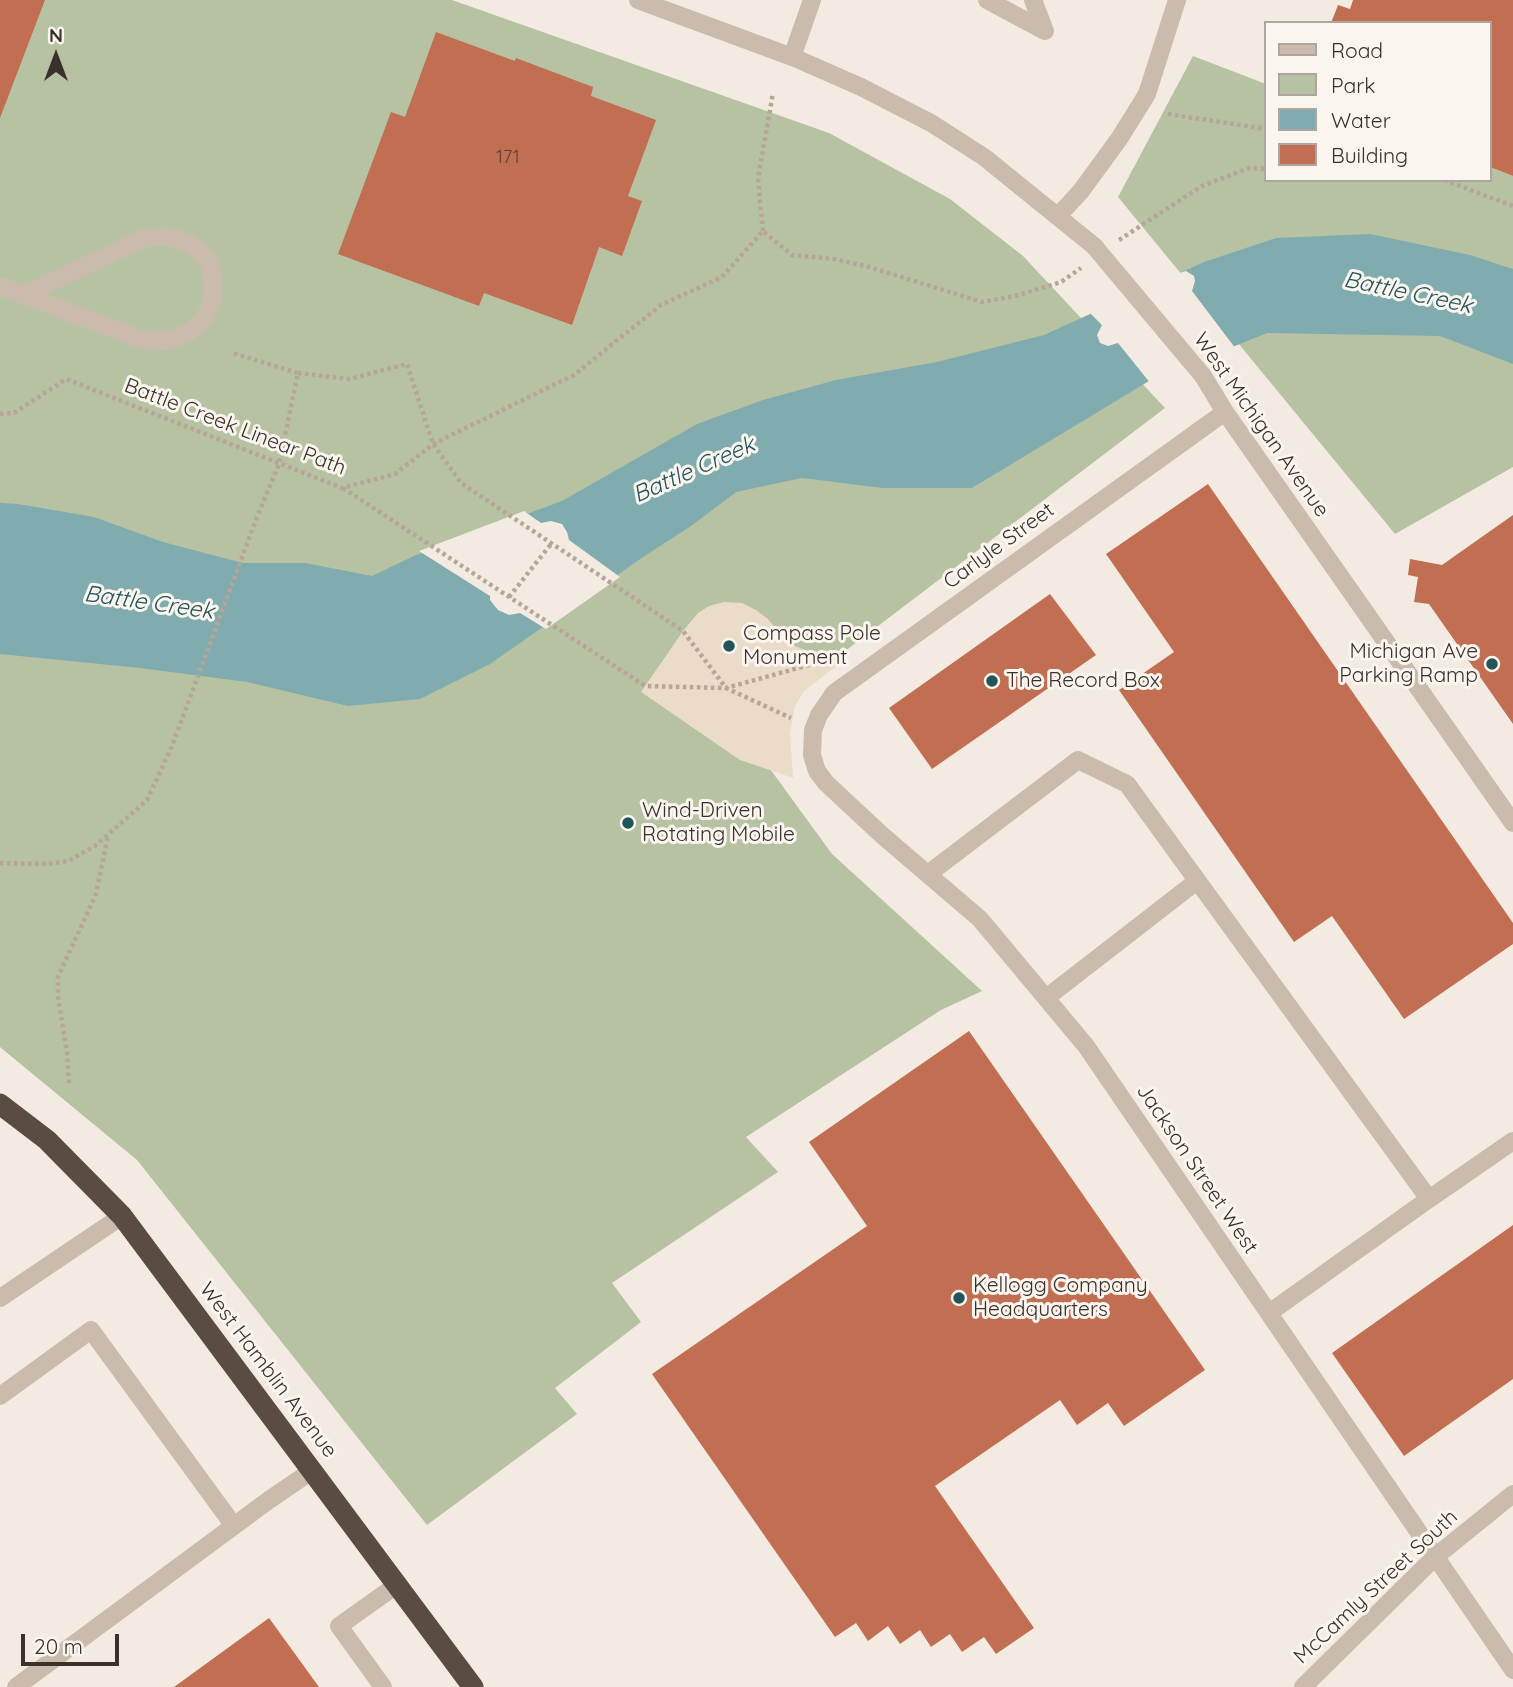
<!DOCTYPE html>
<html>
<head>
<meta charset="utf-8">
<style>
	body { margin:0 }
	#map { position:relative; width:1513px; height:1687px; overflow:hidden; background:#f3ebe1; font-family:Quicksand,sans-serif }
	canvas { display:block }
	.legend { position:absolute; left:1264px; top:21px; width:228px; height:161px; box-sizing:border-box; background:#faf5ee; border:2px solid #ada6a0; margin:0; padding:9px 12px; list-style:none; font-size:21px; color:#3a302c }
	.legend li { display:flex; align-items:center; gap:14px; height:35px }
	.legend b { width:35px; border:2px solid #ada6a0 }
	.north { position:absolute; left:21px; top:21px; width:70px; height:70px; -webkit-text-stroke:5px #faf5ee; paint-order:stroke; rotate:0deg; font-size:19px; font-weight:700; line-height:28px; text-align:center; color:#3a302c }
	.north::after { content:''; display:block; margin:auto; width:24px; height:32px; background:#3a302c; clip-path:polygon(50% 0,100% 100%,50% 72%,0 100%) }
	.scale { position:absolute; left:21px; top:1634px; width:98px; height:32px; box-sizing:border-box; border:4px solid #3a302c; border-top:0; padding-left:9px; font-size:21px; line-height:24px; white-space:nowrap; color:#3a302c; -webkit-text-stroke:5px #faf5ee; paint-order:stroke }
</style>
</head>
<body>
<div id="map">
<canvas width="1513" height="1687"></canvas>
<ul class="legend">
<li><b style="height:9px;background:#cbbbad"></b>Road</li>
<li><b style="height:19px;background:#b6c2a2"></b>Park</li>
<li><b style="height:19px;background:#81acaf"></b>Water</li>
<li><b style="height:19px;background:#c16e52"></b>Building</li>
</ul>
<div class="north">N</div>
<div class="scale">20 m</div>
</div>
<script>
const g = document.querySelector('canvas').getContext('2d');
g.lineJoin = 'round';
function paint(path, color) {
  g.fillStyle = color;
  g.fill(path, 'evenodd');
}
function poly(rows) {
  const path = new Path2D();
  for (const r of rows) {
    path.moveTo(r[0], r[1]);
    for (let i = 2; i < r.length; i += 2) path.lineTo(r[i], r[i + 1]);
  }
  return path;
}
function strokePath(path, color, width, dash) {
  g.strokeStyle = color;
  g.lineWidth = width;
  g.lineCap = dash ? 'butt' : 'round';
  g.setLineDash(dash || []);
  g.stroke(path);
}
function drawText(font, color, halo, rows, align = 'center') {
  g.font = font + ' Quicksand,sans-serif';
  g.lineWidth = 6;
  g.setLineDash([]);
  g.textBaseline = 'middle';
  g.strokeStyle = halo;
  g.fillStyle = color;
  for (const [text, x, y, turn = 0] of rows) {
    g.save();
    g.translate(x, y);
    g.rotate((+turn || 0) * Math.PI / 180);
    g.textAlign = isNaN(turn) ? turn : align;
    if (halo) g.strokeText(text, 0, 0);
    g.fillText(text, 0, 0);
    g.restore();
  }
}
paint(poly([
	[0,0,452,0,829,133,950,199,1023,256,1165,408,807,680,765,762,832,854,982,991,941,1010,746,1137,778,1172,612,1283,641,1322,555,1388,577,1414,427,1525,137,1160,0,1047],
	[1193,56,1266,84,1266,180,1490,180,1490,167,1513,176,1513,467,1395,534,1118,197]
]), '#b6c2a2');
paint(poly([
	[724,602,742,603,756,610,768,619,784,638,795,646,807,651,825,652,835,650,843,661,804,691,795,706,790,733,793,778,740,760,641,692,683,631,698,613,709,606]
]), '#eadcc9');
paint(poly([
	[1370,234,1470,255,1513,269,1513,364,1440,336,1267,333,1149,381,972,488,882,488,802,478,736,492,691,526,643,557,490,664,420,699,348,706,247,682,140,668,0,654,0,503,18,504,94,517,163,542,243,563,305,563,372,576,416,555,562,501,697,424,763,400,836,380,937,362,1044,335,1204,262,1276,238]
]), '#81acaf');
paint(poly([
	[1186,271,1194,276,1195,281,1192,291,1236,349,1151,384,1118,343,1108,346,1100,343,1097,335,1102,325,1088,311,1174,272,1176,274],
	[524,511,541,523,551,521,562,524,567,532,569,540,620,577,546,629,520,613,509,615,498,610,490,600,490,596,419,551]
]), '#f3ebe1');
paint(poly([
	[0,0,45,0,0,118],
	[1353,0,1513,0,1513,176,1490,167,1490,23,1331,23,1338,5,1350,9],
	[436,32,515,61,516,58,593,87,591,96,656,120,628,196,642,201,622,256,599,247,572,325,484,293,479,306,338,254,391,112,405,117],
	[1208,484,1513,923,1513,944,1404,1019,1332,916,1294,942,1119,690,1174,652,1106,554],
	[1513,515,1513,724,1429,604,1414,602,1418,577,1408,575,1410,559,1442,565],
	[1050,594,1096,655,932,769,889,708],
	[969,1031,1205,1370,1124,1426,1108,1403,1077,1425,1060,1400,935,1486,1034,1628,996,1654,984,1637,962,1652,950,1634,931,1647,920,1630,900,1644,888,1626,868,1641,856,1623,835,1637,652,1374,867,1226,809,1142],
	[1513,1225,1513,1379,1404,1456,1332,1353],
	[269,1618,319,1687,174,1687]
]), '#c16e52');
strokePath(poly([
	[1168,114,1266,129],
	[1444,180,1513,206],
	[763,231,758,178,773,93],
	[1119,240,1202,186,1249,168,1266,169],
	[298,373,349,379,407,364,433,444,461,483,683,631,726,688,791,718],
	[0,414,14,413,66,379,342,488,395,474,433,444,574,375,661,305,722,277,763,231,792,255,834,259,866,266,982,302,1015,296,1061,282,1081,268],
	[343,488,645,686,726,688,838,657],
	[509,597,552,543],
	[0,863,48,864,68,861,95,846,147,800,172,746,257,517,279,464,298,373,232,353],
	[69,1083,67,1052,58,997,58,977,96,894,108,835]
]), '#b7a598', 4.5, [3.5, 3.5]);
strokePath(poly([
	[638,0,795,58,861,87,931,123,984,157,1094,246],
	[987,0,1045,31,1033,0],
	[792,57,812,0],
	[1059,215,1081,191,1119,139,1147,94,1177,0],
	[0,286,24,295,140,339,165,341,188,333,203,320,212,302,213,285,211,268,204,255,192,245,177,239,160,236,139,240,24,295],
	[1203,376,1225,412,1513,823],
	[1225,412,834,693,819,715,813,730,812,755,817,771,826,783,883,836,980,919,1086,1046,1513,1670],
	[928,874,1078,760,1127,784,1429,1199,1269,1313],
	[1046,998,1197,881],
	[1429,1199,1513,1141],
	[0,1298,122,1216],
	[0,1396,91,1330,234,1526],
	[16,1687,269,1500,313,1470],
	[383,1687,339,1626,398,1584],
	[1303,1687,1435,1557,1513,1494]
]), '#cbbbad', 18);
strokePath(poly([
	[0,1104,47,1140,122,1216,473,1687]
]), '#5a4b43', 21);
strokePath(poly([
	[1094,246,1203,376]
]), '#cbbbad', 18);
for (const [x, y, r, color] of [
	[729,646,7,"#22555a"],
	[1492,664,7,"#22555a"],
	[992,681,7,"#22555a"],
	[628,823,7,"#22555a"],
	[959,1298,7,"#22555a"]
]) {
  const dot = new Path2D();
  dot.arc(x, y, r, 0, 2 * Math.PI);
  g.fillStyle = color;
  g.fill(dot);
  strokePath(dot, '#faf5ee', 2.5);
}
drawText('18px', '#5c4036', null, [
	["171",508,158]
]);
drawText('21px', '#3a302c', '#faf5ee', [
	["West Michigan Avenue",1261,425,55],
	["Battle Creek Linear Path",235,427,21],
	["Carlyle Street",999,546,-36],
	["Jackson Street West",1197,1169,56],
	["West Hamblin Avenue",268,1370,53],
	["McCamly Street South",1376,1587,-43]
]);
drawText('21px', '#3a302c', '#faf5ee', [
	["Compass Pole",743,634],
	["Monument",743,658],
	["Michigan Ave",1478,652,"right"],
	["Parking Ramp",1478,676,"right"],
	["The Record Box",1006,681],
	["Wind-Driven",642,811],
	["Rotating Mobile",642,835],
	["Kellogg Company",973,1286],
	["Headquarters",973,1310]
], 'left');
drawText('italic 23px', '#22555a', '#faf5ee', [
	["Battle Creek",1408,293,12],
	["Battle Creek",694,470,-24],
	["Battle Creek",149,603,8]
]);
</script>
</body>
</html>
